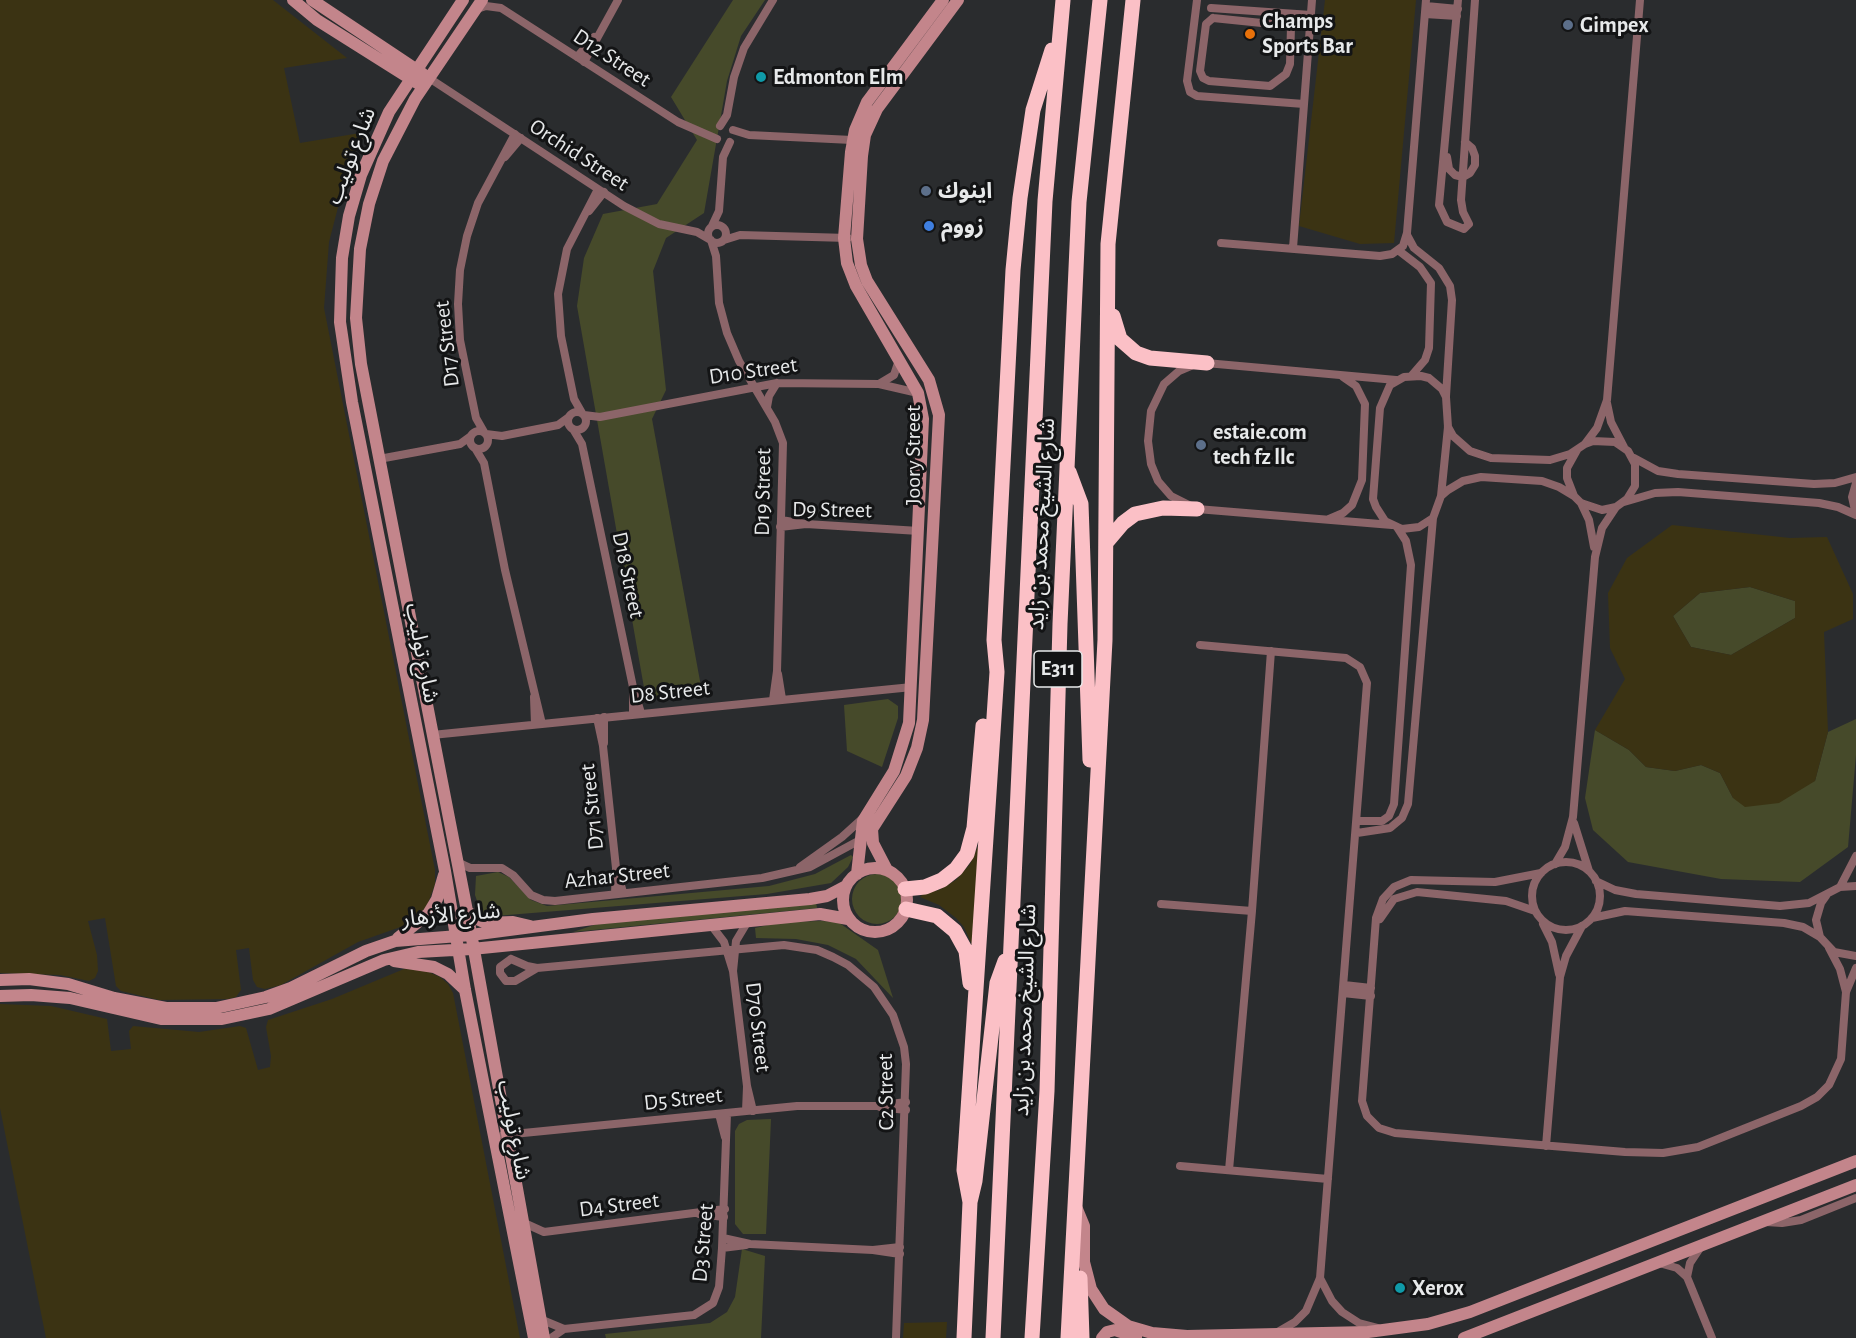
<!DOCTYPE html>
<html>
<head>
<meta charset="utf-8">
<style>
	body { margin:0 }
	canvas { display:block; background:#2a2c2e }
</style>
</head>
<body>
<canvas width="1856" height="1338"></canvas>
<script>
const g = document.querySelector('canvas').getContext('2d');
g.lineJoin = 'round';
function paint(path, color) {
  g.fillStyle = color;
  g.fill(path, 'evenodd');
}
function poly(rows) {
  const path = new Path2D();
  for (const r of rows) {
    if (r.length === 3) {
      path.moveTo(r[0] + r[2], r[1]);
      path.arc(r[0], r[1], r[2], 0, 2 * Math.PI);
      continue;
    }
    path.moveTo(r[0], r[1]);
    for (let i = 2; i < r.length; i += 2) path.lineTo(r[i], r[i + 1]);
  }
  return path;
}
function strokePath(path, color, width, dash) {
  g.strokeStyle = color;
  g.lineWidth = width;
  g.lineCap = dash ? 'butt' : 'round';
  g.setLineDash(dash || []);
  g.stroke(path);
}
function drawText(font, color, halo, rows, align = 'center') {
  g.font = font + ' "Alegreya Sans","Noto Sans Arabic",sans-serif';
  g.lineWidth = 6;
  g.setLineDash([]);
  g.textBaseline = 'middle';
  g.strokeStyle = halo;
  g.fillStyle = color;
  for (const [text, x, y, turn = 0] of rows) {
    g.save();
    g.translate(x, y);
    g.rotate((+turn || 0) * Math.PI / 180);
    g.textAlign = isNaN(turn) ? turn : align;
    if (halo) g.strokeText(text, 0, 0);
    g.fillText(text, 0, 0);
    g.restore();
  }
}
paint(poly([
	[733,0,765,0,741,36,727,81,704,213,666,238,653,271,666,390,652,419,702,692,646,699,577,306,584,258,603,214,657,204,697,140,671,97],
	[1750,587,1795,601,1795,618,1731,655,1691,647,1673,616,1700,593],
	[888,699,898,706,898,718,882,767,847,751,844,705],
	[1856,719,1856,755,1848,847,1800,882,1721,879,1628,862,1593,830,1585,798,1595,730,1629,750,1646,767,1675,771,1701,765,1720,773,1733,798,1815,781,1828,732],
	[851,855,853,857,848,867,831,883,767,894,495,916,481,912,475,895,476,876,498,872,509,877,531,900,547,906,769,886,815,874],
	[877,899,25],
	[816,902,817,908,573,932,597,924],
	[822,921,838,922,878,950,893,998,856,959,828,945,796,939,756,938,755,928,781,922],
	[771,1119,766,1234,743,1234,735,1224,735,1131,739,1124,747,1120],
	[742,1249,765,1256,761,1338,606,1338,605,1334,710,1323,727,1312,735,1297]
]), '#464a2a');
paint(poly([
	[0,0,273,0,347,58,284,68,300,143,366,132,349,165,329,242,324,308,435,870,435,884,427,906,409,924,358,942,281,985,265,989,257,987,253,980,249,948,236,950,241,990,236,997,228,999,159,1000,121,991,116,986,105,918,88,921,97,955,98,971,95,978,89,981,60,975,0,973],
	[1325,0,1416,0,1394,243,1360,244,1299,226],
	[1672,525,1790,538,1827,537,1853,594,1853,619,1824,632,1828,732,1815,781,1779,803,1745,807,1733,798,1720,773,1701,765,1675,771,1646,767,1629,750,1595,730,1625,679,1610,648,1608,593,1627,558],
	[1750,587,1795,601,1795,618,1731,655,1691,647,1673,616,1700,593],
	[979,844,976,954,964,927,956,918,939,905,920,897,924,893,939,890,956,880,970,864],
	[404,969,424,970,440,977,448,984,453,993,520,1338,46,1338,0,1108,0,1004,51,1006,107,1019,111,1051,131,1049,129,1031,133,1026,199,1032,240,1026,246,1028,258,1070,270,1067,271,1056,266,1027,268,1020,332,999],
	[947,1322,946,1338,903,1338,904,1323]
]), '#3b3313');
strokePath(poly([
	[1197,0,1187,81,1190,92,1197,96,1304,104],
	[1458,0,1439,205,1447,222,1464,229,1469,224,1463,212,1461,200,1475,0],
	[1426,6,1458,9],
	[1211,8,1311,15],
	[477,9,486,6,501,8,678,122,717,139],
	[1425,14,1457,16],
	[1213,18,1291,26,1290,64,1286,74,1270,86,1209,81,1203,78,1200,71,1206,24,1213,18],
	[1291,26,1310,26],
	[577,57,594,37],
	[584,62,618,0],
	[429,78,624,206,659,224,697,232,709,239],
	[720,126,727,115,734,77,744,48,773,0],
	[733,130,749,135,852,140],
	[505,157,521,138],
	[1447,157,1449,169,1455,175,1463,177,1470,173,1475,165,1475,156,1472,148,1465,142],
	[589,211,604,192],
	[717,234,9],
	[712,226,719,211,723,157,730,142],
	[1407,235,1414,248,1439,268,1450,286,1452,300,1446,396],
	[711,240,716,256,719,303,727,333,739,361,775,422,783,443,777,671,773,700],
	[724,240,740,235,848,238],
	[1221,243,1380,256,1392,254,1403,246,1407,233,1426,0],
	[1293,248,1312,0],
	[1398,250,1420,267,1431,283,1429,348,1425,360,1412,375],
	[1206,363,1396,380],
	[1193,365,1179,371,1164,384,1151,411,1148,441,1151,464,1158,481,1171,496,1197,509,1392,525],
	[879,384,918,393],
	[1607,403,1611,422,1624,447],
	[767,407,769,396,777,383],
	[577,421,9],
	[582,413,574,399,561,336,558,294,567,249,598,189],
	[584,415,600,417,777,383,879,384,894,375,899,360],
	[1448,427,1453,436,1470,451,1491,458,1550,460,1570,454,1585,444,1593,441,1615,442,1628,451,1635,464,1635,486,1627,499,1616,507,1602,510,1581,503,1574,496,1567,478,1567,468,1577,450],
	[573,429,582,444,633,687,641,713],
	[479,440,9],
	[484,432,476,418,460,340,458,304,460,270,467,236,478,203,515,134],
	[486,434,502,436,558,425,569,417],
	[1585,444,1597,428,1607,400,1640,0],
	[475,448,484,463,505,570,542,724],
	[1634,458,1658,471,1678,474,1814,484,1835,483,1856,477],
	[379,459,460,444,471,436],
	[1856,483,1852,497,1856,515],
	[1441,496,1448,427,1446,397,1442,389,1429,378,1421,376,1404,377,1390,385,1380,408,1373,499,1376,507,1385,521,1402,529,1419,527,1433,518,1441,496,1448,490,1463,481,1481,477,1542,481,1559,487,1574,496],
	[1624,502,1655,493,1678,492,1819,503,1838,507,1856,515],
	[1581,503,1589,520,1594,547],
	[1329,519,1343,513,1352,505,1362,480,1365,404,1356,386,1343,377],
	[781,520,805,524],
	[780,527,806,524,919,531],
	[1200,645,1346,658,1360,667,1367,683,1320,1278,1306,1311,1295,1322,1276,1333],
	[778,674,782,699],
	[534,697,535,724],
	[633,714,633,687],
	[597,718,603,746,616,868,623,892],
	[432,735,912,687],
	[604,743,604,717],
	[1358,821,1382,821,1389,816,1394,804,1411,565,1406,541,1397,527],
	[1574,823,1589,871],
	[1357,833,1390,828,1402,818,1408,804,1433,518],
	[457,862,470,868,502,868,513,875,531,895,543,900,555,901,762,878,810,867,860,840],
	[1566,896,34],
	[1555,864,1565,847,1573,817,1595,557,1602,528,1616,507],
	[800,867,842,837,863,818],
	[1541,873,1495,882,1411,880,1394,887,1383,899,1376,918,1362,1101,1367,1116,1379,1128,1395,1133,1625,1152,1663,1153,1698,1147,1801,1106,1817,1097,1829,1085,1841,1059,1846,992,1856,968],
	[1596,881,1615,890,1636,894,1780,906,1809,903,1840,887,1856,886],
	[1840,887,1856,856],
	[615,893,616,869],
	[1826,896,1821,903,1816,920,1820,937,1834,952,1856,956],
	[1161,904,1252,911],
	[1592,918,1625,911,1784,923,1803,927,1820,937],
	[1380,919,1394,899,1417,892,1506,901,1535,911],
	[1543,924,1552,942,1559,974],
	[711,925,724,942,733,971,747,1086,753,1111],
	[1829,948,1840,969,1846,992],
	[511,959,527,966,537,968,515,981,506,981,500,973,500,967,511,959],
	[537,968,784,945,817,950,833,957,848,965,874,987,893,1015,904,1047,906,1064,896,1338],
	[733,971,736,941,748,921],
	[1344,985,1371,988],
	[1343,993,1371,996],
	[880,1107,906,1110],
	[746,1111,747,1087],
	[719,1114,725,1137],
	[503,1135,797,1106,876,1106,906,1102],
	[1546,1146,1560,977,1566,956,1582,926],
	[1180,1166,1328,1179],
	[1229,1170,1252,911,1271,651],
	[699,1214,724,1217],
	[522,1222,544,1232,725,1209],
	[1766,1222,1782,1223,1801,1220,1856,1198],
	[723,1238,750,1244,873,1250,900,1254],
	[722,1248,746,1245],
	[873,1250,900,1247],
	[1659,1263,1677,1268,1687,1277,1712,1338],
	[1687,1277,1690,1263,1700,1248],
	[1320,1278,1332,1301,1342,1312,1359,1323,1378,1328],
	[540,1319,564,1329,694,1315,713,1303,719,1287,722,1248,727,1113],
	[551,1338,564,1329]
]), '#8c6569', 8);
strokePath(poly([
	[293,0,317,20,417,83],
	[312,0,423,74],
	[463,0,389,112,361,175,349,216,342,258,340,322,352,402,445,871,465,990,534,1338],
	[482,0,415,99,383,161,369,204,360,249,356,318,361,364,467,911,544,1338],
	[875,900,32],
	[887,870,873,843,872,829,906,776,917,748,923,720,939,415,929,380,867,281,861,265,857,239,862,156,865,135,877,109,958,0],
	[857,874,863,821,894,771,909,723,923,419,918,393,856,286,847,263,844,238,851,152,855,130,867,102,943,0],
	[467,911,475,918,486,923,513,922,530,926],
	[398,938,428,914,437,899,444,875],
	[394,961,434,967,448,974,465,990],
	[0,980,29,979,68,984,114,998,166,1008,216,1008,266,997,291,988,366,951,395,941,471,935,593,919,810,899,827,896,846,886],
	[0,996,31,995,70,998,161,1019,222,1019,269,1009,384,960,418,952,472,949,820,914,848,919],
	[1077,1209,1084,1226,1084,1262,1091,1289,1104,1309,1128,1326,1152,1333,1187,1336,1368,1332,1428,1324,1470,1312,1856,1161],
	[1102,1338,1107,1332,1115,1330,1136,1337],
	[1464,1338,1856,1185]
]), '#c3858b', 12);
strokePath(poly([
	[1113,316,1120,339,1136,353,1150,358,1207,363],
	[1069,472,1081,504,1090,760],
	[1106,543,1123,523,1135,514,1163,508,1197,509],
	[905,889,925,887,942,880,956,869,967,854,974,828,983,726],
	[906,909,937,916,955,931,966,951,970,983],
	[970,1202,964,1170,997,672,994,640,1013,270,1020,198,1033,110,1052,50],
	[1080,1278,1082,1338],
	[964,1338,970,1202,975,1181,997,983,1005,961],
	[993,1338,1045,201,1063,0],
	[1032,1338,1047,1091,1060,624,1079,202,1100,0],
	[1068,1338,1105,640,1108,244,1133,0]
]), '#fbc0c6', 15);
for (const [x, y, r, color] of [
	[1568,25,6,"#5c6f8a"],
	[1250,34,6,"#e8710a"],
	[761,77,6,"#0f9aa8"],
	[926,191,6,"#5c6f8a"],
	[929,226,6,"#3f7fe0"],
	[1201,445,6,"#5c6f8a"],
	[1400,1288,6,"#0f9aa8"]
]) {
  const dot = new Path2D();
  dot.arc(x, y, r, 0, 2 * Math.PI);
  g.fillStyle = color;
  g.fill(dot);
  strokePath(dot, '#131415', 2);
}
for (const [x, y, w] of [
	[1058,669,48]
]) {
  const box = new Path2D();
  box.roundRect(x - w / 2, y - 18, w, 36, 4.5);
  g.fillStyle = '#131415';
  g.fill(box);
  strokePath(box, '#e7e9ea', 1.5);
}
drawText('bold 21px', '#e7e9ea', null, [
	["E311",1058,669]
]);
drawText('bold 22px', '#e7e9ea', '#131415', [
	["Champs",1262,21],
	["Sports Bar",1262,46],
	["Gimpex",1580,25],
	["Edmonton Elm",773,77],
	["اينوك",938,191],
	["زووم",941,226],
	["estaie.com",1213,432],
	["tech fz llc",1213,457],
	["Xerox",1412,1288]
], 'left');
drawText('22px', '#e7e9ea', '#131415', [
	["D12 Street",612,58,33],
	["Orchid Street",579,155,33],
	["شارع توليب",351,156,-69],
	["D17 Street",447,344,-97],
	["D10 Street",753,371,-8],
	["Joory Street",913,455,-90],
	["D19 Street",763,492,-89],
	["D9 Street",832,510,1],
	["شارع الشيخ محمد بن زايد",1042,524,-87],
	["D18 Street",628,575,78],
	["شارع توليب",422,653,79],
	["D8 Street",670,692,-6],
	["D71 Street",592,807,-96],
	["Azhar Street",617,876,-6],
	["شارع الأزهار",451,915,-5],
	["شارع الشيخ محمد بن زايد",1025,1010,-88],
	["D70 Street",758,1027,83],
	["C2 Street",886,1092,-91],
	["D5 Street",683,1099,-6],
	["شارع توليب",514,1130,79],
	["D4 Street",619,1205,-7],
	["D3 Street",703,1243,-85]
]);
</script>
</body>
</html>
